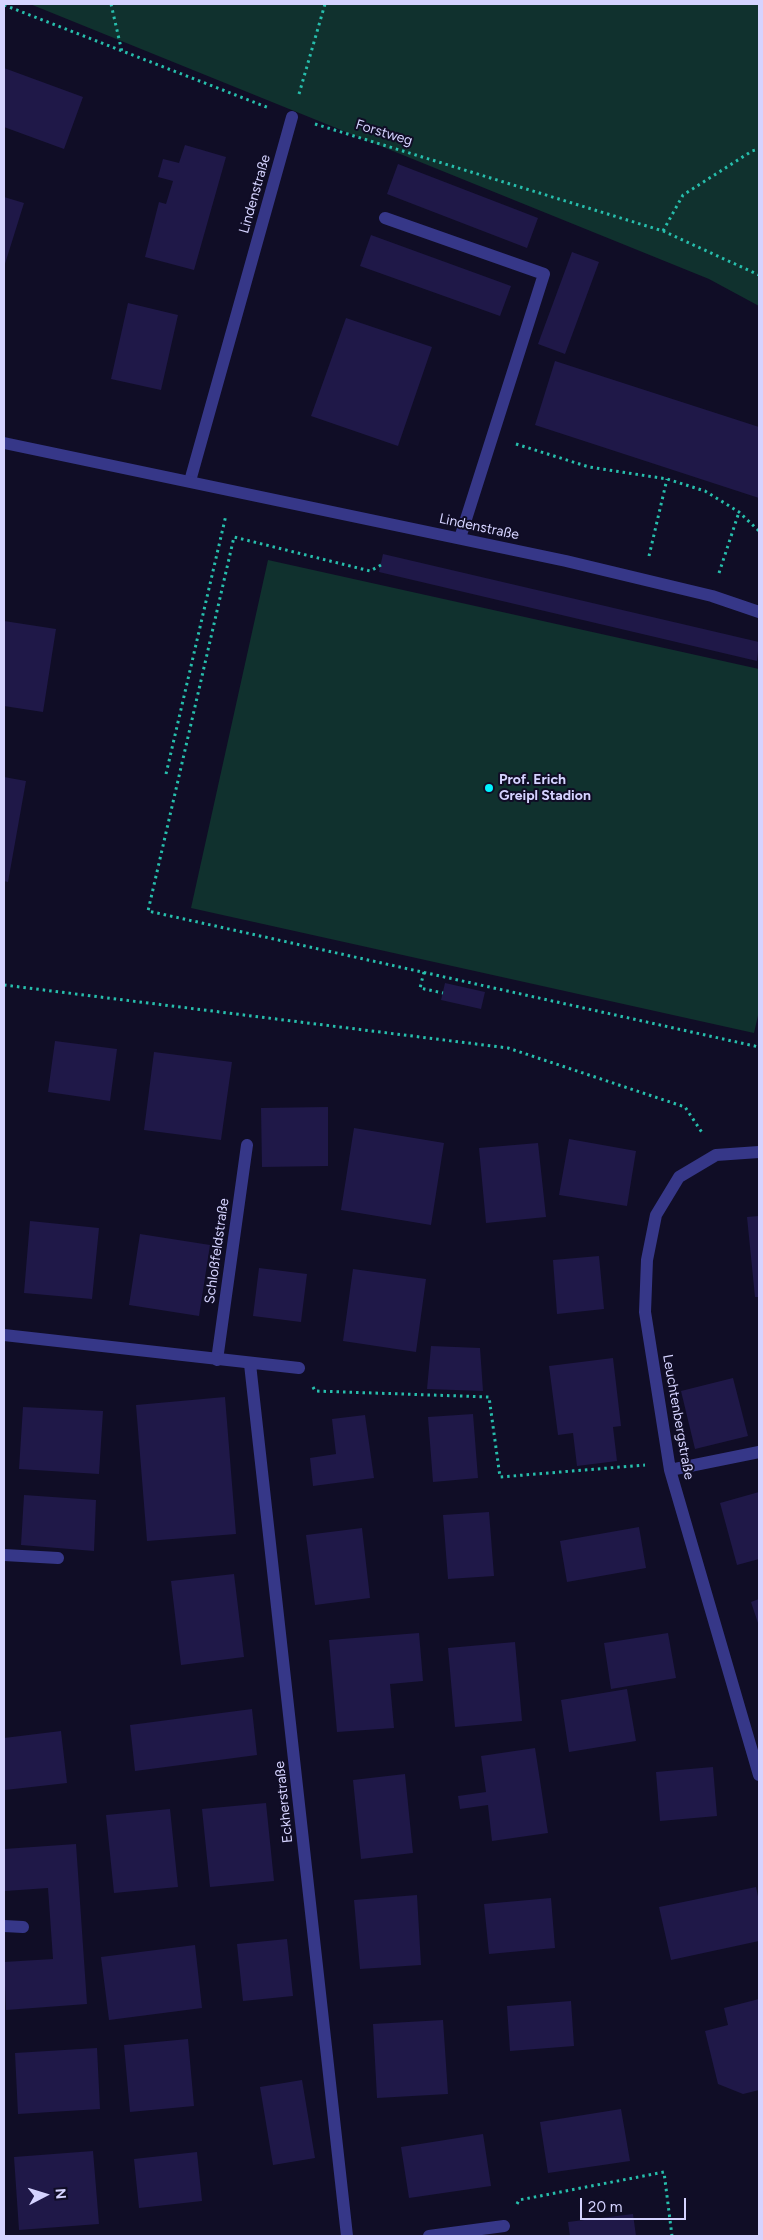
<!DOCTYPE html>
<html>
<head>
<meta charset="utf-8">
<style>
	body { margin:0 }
	#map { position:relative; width:763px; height:2240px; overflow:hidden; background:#100d26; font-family:Figtree,sans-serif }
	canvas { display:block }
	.frame { position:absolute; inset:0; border:5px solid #d5d3ff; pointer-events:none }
	.north { position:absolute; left:20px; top:2170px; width:50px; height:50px; -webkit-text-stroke:4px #100d26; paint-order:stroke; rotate:85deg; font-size:14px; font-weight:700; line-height:20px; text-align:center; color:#d5d3ff }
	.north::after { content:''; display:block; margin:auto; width:18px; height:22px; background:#d5d3ff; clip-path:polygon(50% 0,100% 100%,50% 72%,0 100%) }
	.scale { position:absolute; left:580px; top:2198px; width:106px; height:22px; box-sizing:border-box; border:2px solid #d5d3ff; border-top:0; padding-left:6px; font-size:15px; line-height:18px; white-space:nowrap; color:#d5d3ff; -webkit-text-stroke:4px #100d26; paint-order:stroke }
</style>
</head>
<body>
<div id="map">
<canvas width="763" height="2240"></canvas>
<div class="frame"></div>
<div class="north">N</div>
<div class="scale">20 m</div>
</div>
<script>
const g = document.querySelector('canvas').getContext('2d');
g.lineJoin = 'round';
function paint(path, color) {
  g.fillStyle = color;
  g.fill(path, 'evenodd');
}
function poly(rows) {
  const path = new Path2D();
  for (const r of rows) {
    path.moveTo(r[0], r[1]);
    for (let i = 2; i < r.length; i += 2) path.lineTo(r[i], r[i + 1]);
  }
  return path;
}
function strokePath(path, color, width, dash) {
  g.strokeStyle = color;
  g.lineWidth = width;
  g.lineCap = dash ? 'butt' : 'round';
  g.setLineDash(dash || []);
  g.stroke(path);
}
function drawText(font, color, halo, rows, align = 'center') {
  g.font = font + ' Figtree,sans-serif';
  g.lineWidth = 4;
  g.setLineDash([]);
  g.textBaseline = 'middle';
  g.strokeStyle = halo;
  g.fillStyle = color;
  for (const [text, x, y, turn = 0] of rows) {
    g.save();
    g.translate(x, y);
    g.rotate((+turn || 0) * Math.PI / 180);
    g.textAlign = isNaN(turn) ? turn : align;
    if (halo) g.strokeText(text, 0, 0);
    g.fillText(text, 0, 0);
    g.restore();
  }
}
paint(poly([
	[30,4,759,4,759,306,709,279],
	[268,560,759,669,759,1011,754,1033,191,908]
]), '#10312e');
paint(poly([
	[4,68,83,97,64,149,4,127],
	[185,145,226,157,194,270,145,257,159,202,166,204,173,181,158,177,163,159,179,163],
	[398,164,538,218,527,248,387,194],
	[4,197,24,203,4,267],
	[371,235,511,286,500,316,360,266],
	[572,252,599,262,565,354,538,344],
	[128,303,178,315,161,390,111,379],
	[346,318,432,347,398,446,311,416],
	[555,361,759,427,759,498,535,425],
	[383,554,759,642,757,661,379,572],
	[4,621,56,629,43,712,4,706],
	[4,777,26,781,8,882,4,881],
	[445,983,485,992,481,1009,441,1000],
	[55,1041,117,1049,110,1101,48,1092],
	[154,1052,232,1062,221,1140,144,1130],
	[328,1107,328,1166,262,1167,261,1108],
	[354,1128,444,1143,431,1225,341,1210],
	[569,1139,636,1151,627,1206,559,1195],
	[538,1143,546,1217,486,1223,479,1148],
	[759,1216,759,1297,755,1297,747,1217],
	[30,1221,99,1228,92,1299,24,1293],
	[140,1234,210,1245,199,1316,129,1305],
	[599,1256,604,1309,557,1314,553,1260],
	[259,1268,307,1274,301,1322,253,1316],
	[353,1269,426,1279,416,1352,343,1341],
	[431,1346,480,1348,483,1391,427,1389],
	[613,1358,621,1426,613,1427,617,1461,577,1466,573,1433,558,1435,549,1366],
	[733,1378,748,1436,695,1449,681,1391],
	[225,1397,236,1534,147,1541,136,1405],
	[23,1407,103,1411,99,1474,19,1469],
	[473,1414,478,1478,433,1482,428,1417],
	[365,1415,374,1478,313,1486,310,1458,336,1454,332,1419],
	[759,1492,759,1559,737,1565,720,1503],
	[24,1495,96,1500,94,1551,21,1545],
	[489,1512,494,1576,448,1579,443,1515],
	[639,1527,646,1568,567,1582,560,1541],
	[362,1528,370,1598,315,1605,306,1535],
	[234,1574,244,1657,181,1665,171,1581],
	[759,1599,759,1626,751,1602],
	[419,1633,423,1681,390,1684,394,1728,337,1732,329,1640],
	[668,1633,676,1678,611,1689,604,1643],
	[515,1642,522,1721,455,1727,448,1648],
	[627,1689,636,1741,569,1752,561,1700],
	[252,1709,257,1755,135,1771,130,1725],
	[61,1731,67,1783,5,1790,4,1738],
	[535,1748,548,1833,492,1841,488,1805,460,1809,458,1796,486,1792,481,1756],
	[713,1767,717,1816,660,1821,656,1772],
	[405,1774,413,1853,361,1859,353,1780],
	[266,1803,274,1881,210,1887,202,1809],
	[170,1809,178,1887,114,1893,106,1815],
	[76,1844,87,2004,6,2010,4,1962,53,1959,48,1888,5,1891,4,1849],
	[756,1887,759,1901,759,1941,671,1960,659,1907],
	[417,1895,421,1965,360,1969,354,1900],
	[551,1898,555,1948,489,1954,484,1904],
	[287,1939,293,1996,243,2001,237,1944],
	[195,1945,202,2008,109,2020,101,1957],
	[759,1999,759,2090,743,2094,718,2084,705,2031,728,2025,724,2008],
	[571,2001,574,2046,510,2051,507,2006],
	[443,2020,448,2094,377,2098,373,2024],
	[188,2039,194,2106,130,2112,124,2045],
	[97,2048,100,2109,18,2114,15,2053],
	[302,2080,315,2158,273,2165,260,2087],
	[621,2109,630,2161,548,2173,540,2122],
	[483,2134,491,2186,409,2198,401,2147],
	[93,2151,99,2224,19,2230,14,2157],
	[197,2152,202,2201,139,2208,134,2159],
	[633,2214,636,2236,570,2236,568,2222]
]), '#1f1848');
strokePath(poly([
	[111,4,122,52],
	[4,5,269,108],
	[299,94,325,4],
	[315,124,663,231,759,275],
	[663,231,683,195,752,151,759,149],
	[516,444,589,467,667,479,705,491,739,512,759,531],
	[649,556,667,479],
	[381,565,370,571,234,537,148,911,759,1047],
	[719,573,739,512],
	[166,774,226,515],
	[424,972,420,988,443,993],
	[4,985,508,1048,685,1107,703,1134],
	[313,1387,315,1391,489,1397,500,1477,645,1465],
	[517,2204,519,2200,664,2172,672,2236]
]), '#27beac', 3, [2.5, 4]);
strokePath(poly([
	[385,218,544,274,460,538],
	[190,481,292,117],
	[217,1360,247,1145],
	[4,1555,58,1558],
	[4,1926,23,1927]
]), '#363788', 12);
strokePath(poly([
	[4,443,566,561,712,596,759,612],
	[759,1152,716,1155,679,1177,656,1215,647,1260,645,1312,670,1470,759,1775],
	[4,1335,299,1368],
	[250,1364,347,2236],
	[670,1470,759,1452],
	[429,2236,504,2226]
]), '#363788', 12);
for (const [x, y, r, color] of [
	[489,788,5,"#00f3fe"]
]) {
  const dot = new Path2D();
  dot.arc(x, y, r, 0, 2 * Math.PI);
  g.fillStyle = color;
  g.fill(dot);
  strokePath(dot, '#100d26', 2);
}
drawText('14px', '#d5d3ff', '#100d26', [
	["Forstweg",384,133,17],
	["Lindenstraße",255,194,-74],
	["Lindenstraße",479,527,12],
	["Schloßfeldstraße",217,1251,-82],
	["Leuchtenbergstraße",678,1417,80],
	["Eckherstraße",284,1802,-96]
]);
drawText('bold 14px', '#d5d3ff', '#100d26', [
	["Prof. Erich",499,780],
	["Greipl Stadion",499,796]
], 'left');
</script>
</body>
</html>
